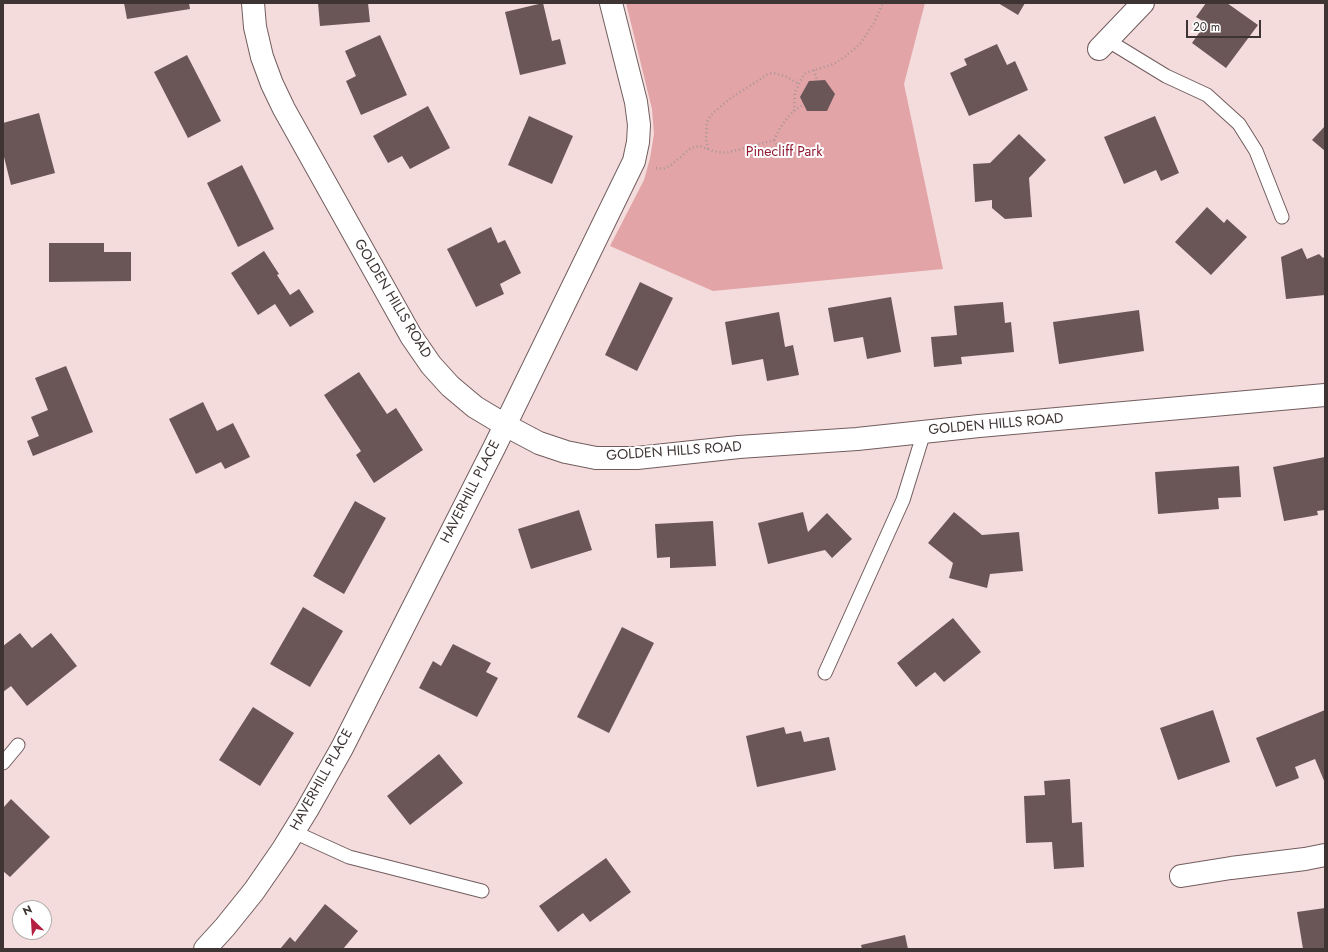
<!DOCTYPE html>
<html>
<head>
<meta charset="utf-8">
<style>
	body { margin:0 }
	#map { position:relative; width:1328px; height:952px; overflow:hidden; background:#f4dcdd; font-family:Jost,sans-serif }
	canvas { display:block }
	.frame { position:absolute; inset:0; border:4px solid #3e3434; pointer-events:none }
	.north { position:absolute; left:12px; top:900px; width:40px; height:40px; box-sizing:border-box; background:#fff; border:1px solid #b2aeae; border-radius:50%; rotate:335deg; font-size:11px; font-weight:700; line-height:16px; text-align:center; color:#3e3434 }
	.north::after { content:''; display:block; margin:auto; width:14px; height:18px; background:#b42140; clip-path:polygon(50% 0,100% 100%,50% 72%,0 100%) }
	.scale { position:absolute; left:1186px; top:20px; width:75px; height:18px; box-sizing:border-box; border:2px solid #3e3434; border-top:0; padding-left:5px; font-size:12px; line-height:14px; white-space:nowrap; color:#3e3434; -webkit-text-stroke:3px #fff; paint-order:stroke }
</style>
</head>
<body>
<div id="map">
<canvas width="1328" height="952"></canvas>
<div class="frame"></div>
<div class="north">N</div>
<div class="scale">20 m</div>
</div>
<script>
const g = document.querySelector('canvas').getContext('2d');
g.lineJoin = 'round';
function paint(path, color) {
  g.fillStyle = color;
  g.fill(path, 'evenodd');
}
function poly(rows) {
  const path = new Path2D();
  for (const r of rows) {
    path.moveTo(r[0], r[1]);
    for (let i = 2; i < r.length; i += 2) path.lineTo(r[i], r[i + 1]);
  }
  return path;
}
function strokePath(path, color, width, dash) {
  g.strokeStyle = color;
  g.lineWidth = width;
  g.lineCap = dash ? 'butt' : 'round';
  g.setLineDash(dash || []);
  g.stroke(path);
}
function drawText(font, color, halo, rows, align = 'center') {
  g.font = font + ' Jost,sans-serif';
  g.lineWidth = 4;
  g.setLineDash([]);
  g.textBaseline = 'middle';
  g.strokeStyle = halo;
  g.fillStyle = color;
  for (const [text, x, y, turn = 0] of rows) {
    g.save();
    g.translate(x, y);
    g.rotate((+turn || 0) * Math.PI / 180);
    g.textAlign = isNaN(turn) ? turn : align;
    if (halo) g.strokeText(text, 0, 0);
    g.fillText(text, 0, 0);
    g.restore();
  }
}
paint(poly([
	[626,3,925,3,904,84,943,269,713,291,610,246,644,180,650,158,654,134,652,109]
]), '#e2a4a7');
paint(poly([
	[124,3,189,3,190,9,127,19],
	[318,3,368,3,370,22,320,26],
	[543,3,552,41,560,39,566,64,520,75,505,12],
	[998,3,1025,3,1018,15],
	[1206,3,1227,3,1258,25,1226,68,1192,43,1206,23,1196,17],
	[380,35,407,95,361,115,346,81,356,76,345,51],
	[997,44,1007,65,1015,61,1028,90,969,116,950,73,967,65,964,59],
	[187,55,221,121,188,138,154,72],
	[825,80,835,94,827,111,807,111,800,97,809,81],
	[428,106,450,148,410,169,402,156,388,163,373,136],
	[39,113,55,173,11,185,3,153,3,123],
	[529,116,573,136,552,184,508,165],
	[1155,116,1179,173,1161,181,1156,170,1124,184,1104,137],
	[1325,126,1325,151,1312,140],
	[1019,134,1046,160,1029,178,1032,217,1005,219,992,208,992,200,975,202,973,164,990,163],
	[242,165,274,229,238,247,207,183],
	[1207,207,1224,223,1227,219,1247,237,1211,275,1175,242],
	[491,227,498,243,505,240,521,273,500,284,504,294,476,307,447,249],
	[49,243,104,243,104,252,131,252,131,281,49,282],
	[1302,248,1307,259,1319,254,1323,258,1325,256,1325,295,1286,299,1281,257],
	[264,251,279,274,277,275,290,295,299,289,314,312,290,327,275,304,258,315,231,273],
	[640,282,673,298,637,371,605,355],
	[891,297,901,352,867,359,863,337,834,342,828,308],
	[1003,302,1005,323,1011,322,1014,352,961,357,962,364,934,367,931,337,957,335,954,306],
	[1139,310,1144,351,1059,364,1053,322],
	[779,312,785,347,793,345,799,375,767,381,763,359,732,365,725,322],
	[66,366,93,432,33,456,27,441,39,436,31,417,48,410,35,378],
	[359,372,387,414,396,408,423,450,374,483,356,455,361,451,324,395],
	[203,402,217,431,233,423,250,457,225,469,221,462,196,474,169,419],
	[1325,457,1325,510,1317,511,1318,515,1284,521,1273,467],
	[1239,466,1241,497,1218,498,1219,509,1158,514,1155,472],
	[355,501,386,518,344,594,313,576],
	[579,510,592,550,531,569,518,529],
	[803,512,808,532,827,513,852,539,832,558,825,550,768,564,758,523],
	[954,512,982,535,1019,532,1023,571,990,574,987,588,949,578,953,563,928,543],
	[713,521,716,566,670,568,670,557,657,558,655,524],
	[303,607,343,631,310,687,270,664],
	[953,618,981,652,944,682,935,672,916,687,897,663],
	[622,627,654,643,609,733,577,717],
	[20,633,32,648,51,633,77,666,27,706,11,686,3,692,3,646],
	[453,644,491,663,486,672,498,678,477,717,419,688,433,661,441,666],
	[253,707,294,733,260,786,219,760],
	[1213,710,1230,762,1178,780,1160,728],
	[1325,710,1325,783,1315,759,1295,767,1299,778,1276,787,1256,738],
	[784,727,786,734,801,731,804,742,829,737,836,770,757,787,746,736],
	[439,754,463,783,410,825,387,796],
	[1070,779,1072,823,1082,822,1084,867,1054,869,1052,842,1026,843,1024,796,1045,795,1044,781],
	[11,799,50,837,10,877,3,871,3,808],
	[606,858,631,892,590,922,583,913,558,932,539,906],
	[325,904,358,931,343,949,280,949,290,937,295,942],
	[1325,908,1325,949,1303,949,1297,912],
	[905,935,908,949,862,949,861,945]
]), '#6b5657');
const service = poly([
	[1107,40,1166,76,1207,95,1239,124,1256,151,1282,217],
	[825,673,903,500,924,432],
	[3,763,18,745],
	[294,832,349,857,482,891]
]);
const minor = poly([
	[253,3,255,27,262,57,272,84,284,109,411,336,431,365,450,386,475,407,505,425,539,443,566,452,596,458,637,458,739,447,857,439,979,426,1325,395],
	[1099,49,1143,3],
	[1181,876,1231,868,1305,859,1325,855],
	[205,949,225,927,254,891,283,849,307,810,342,748,494,448,634,161,638,142,639,125,636,102,611,3]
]);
strokePath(service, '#725d5e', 15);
strokePath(minor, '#725d5e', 24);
strokePath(poly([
	[814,70,817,80],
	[794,111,795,92,804,74,814,70,834,64,847,55,860,44,874,23,883,3],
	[774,140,780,150,789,159],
	[708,149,706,139,707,122,711,115,728,100,768,74,774,73,785,76,799,84],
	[656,168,663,169,671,165,691,148,700,146,713,151,726,153,774,140,780,128,788,117,794,111,804,104]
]), '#a89697', 2.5, [1, 3]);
strokePath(service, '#fff', 13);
strokePath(minor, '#fff', 22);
drawText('14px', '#901a32', '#fff', [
	["Pinecliff Park",784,153]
]);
drawText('14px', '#3e3434', '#fff', [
	["GOLDEN HILLS ROAD",392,299,59],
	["GOLDEN HILLS ROAD",996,425,-5],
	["GOLDEN HILLS ROAD",674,452,-4],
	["HAVERHILL PLACE",471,492,-63],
	["HAVERHILL PLACE",322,780,-61]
]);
</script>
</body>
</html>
